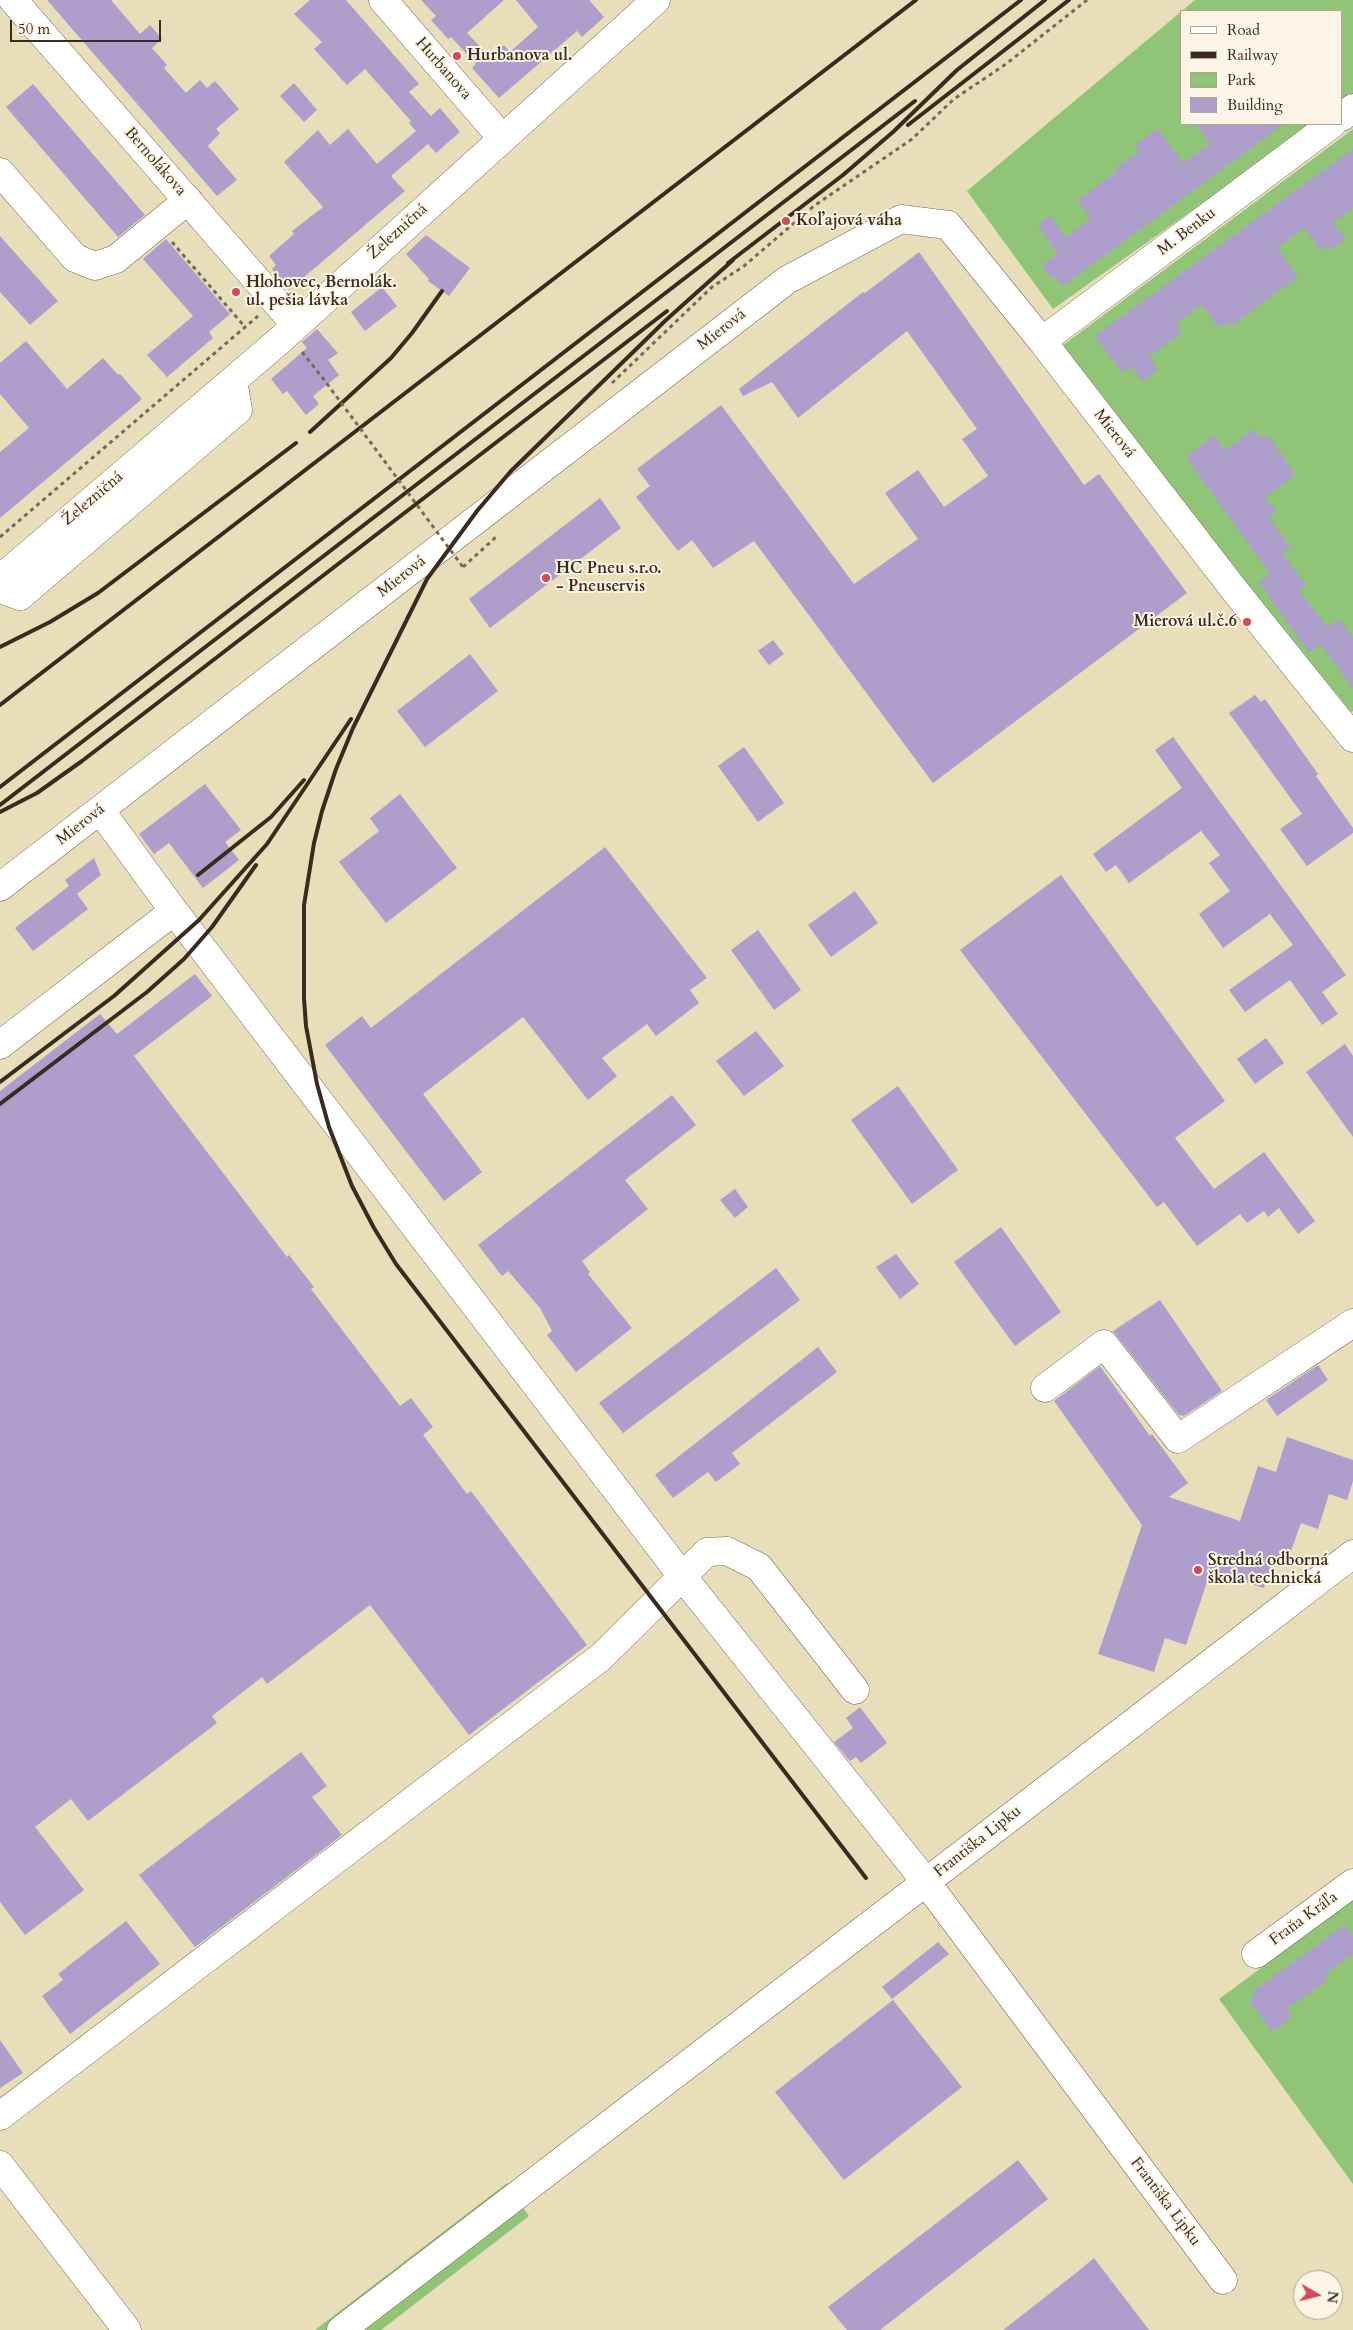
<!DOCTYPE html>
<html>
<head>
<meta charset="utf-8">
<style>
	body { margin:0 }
	#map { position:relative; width:1353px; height:2330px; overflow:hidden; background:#e8deba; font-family:Cardo,serif }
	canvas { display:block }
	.legend { position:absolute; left:1180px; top:10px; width:162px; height:115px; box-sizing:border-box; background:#fcf5e5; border:1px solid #afa495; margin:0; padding:6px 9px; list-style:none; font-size:15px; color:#3b2a1e }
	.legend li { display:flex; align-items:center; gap:10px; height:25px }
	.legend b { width:25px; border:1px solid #afa495 }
	.north { position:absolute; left:1293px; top:2270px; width:50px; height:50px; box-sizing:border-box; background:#fcf5e5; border:1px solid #afa495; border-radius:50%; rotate:98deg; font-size:14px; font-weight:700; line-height:20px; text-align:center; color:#3b2a1e }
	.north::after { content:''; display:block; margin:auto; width:18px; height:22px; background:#d1495b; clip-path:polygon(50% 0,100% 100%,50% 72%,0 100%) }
	.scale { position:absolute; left:10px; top:20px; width:151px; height:22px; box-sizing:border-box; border:2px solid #3b2a1e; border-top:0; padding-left:6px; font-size:15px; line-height:18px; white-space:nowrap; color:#3b2a1e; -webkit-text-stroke:4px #fcf5e5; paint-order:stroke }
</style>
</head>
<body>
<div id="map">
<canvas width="1353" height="2330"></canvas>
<ul class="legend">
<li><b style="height:6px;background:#fff"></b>Road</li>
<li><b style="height:6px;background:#3b2a1e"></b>Railway</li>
<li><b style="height:14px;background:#90c577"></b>Park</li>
<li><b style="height:14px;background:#ae9ecc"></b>Building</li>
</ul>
<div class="north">N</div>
<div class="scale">50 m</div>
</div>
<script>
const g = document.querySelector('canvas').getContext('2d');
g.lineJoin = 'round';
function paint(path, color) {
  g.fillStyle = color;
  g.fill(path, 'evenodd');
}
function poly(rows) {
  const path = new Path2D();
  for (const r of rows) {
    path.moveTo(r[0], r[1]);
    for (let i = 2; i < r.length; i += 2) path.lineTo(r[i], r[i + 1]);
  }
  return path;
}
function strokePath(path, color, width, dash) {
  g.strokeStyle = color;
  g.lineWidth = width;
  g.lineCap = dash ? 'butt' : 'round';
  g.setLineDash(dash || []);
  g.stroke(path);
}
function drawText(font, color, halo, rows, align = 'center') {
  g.font = font + ' Cardo,serif';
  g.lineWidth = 4;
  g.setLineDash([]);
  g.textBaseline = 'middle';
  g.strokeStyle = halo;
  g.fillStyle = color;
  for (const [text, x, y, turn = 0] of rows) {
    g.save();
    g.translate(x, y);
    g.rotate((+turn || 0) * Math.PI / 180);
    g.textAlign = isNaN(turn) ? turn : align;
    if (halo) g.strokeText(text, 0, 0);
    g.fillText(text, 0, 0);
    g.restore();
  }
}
paint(poly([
	[1195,0,1353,0,1353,94,1342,103,1342,11,1182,11,1182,124,1314,124,1053,309,967,191],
	[1353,129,1353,711,1351,712,1058,349],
	[1353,1900,1353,2184,1219,1999],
	[507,2183,529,2216,381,2330,315,2330]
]), '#90c577');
paint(poly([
	[47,0,111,0,140,34,150,25,162,39,152,48,167,65,164,68,186,93,200,80,207,88,215,81,239,109,216,129,220,133,208,146,237,180,217,196],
	[310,0,346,0,419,84,409,92,431,116,440,108,460,132,436,153,428,144,391,176,405,191,289,290,272,269,276,265,269,256,294,234,292,231,323,207,284,162,318,130,330,145,348,129,377,164,416,131,409,123,411,121,365,69,347,85,314,49,322,42,294,14],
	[421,0,504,0,467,33,490,57,504,45,510,52,538,27,516,0,589,0,604,17,582,37,577,31,499,98,472,68,476,64,451,37,448,39,431,20,436,16],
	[294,83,317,110,304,122,280,96],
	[33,84,145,215,118,237,6,107],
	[1196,124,1284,124,1063,286,1056,277,1053,280,1042,265,1058,254,1038,225,1050,215,1066,237,1091,219,1078,200,1117,171,1115,168,1140,151,1135,145,1158,128,1183,163,1210,144],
	[1353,149,1353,208,1333,223,1346,239,1331,250,1328,245,1321,251,1304,228,1278,248,1298,277,1231,326,1227,322,1219,328,1202,305,1176,324,1182,333,1149,356,1158,370,1142,381,1131,366,1122,373,1095,336],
	[426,235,470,268,449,296,428,281,429,279,406,254],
	[0,236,58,301,30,325,0,292],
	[166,239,230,314,209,332,213,338,167,377,147,355,193,316,143,259],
	[919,252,1084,485,1099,474,1187,593,933,783,754,541,713,568,692,540,678,551,636,497,650,486,637,469,721,405,854,584,918,539,885,493,918,470,944,507,988,476,962,439,977,429,907,331,798,418,772,382,743,396,739,389,863,292,865,293],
	[382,287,397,306,365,331,351,312],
	[317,329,338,353,328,360,339,375,313,396,319,404,306,415,287,391,283,394,271,379,307,348,302,342],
	[26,341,67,389,103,358,118,375,120,374,142,399,0,518,0,452,29,428,0,394,0,363],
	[1254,429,1261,439,1267,434,1296,475,1265,497,1276,511,1269,517,1290,547,1282,553,1306,584,1299,591,1328,627,1339,619,1353,638,1353,689,1321,644,1309,652,1276,607,1259,582,1270,574,1186,457,1214,435,1225,450],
	[600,498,621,528,490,628,469,599],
	[773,640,784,654,769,665,758,651],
	[470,654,498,691,425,747,397,711],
	[1255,695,1261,702,1265,699,1318,774,1316,776,1353,828,1353,833,1307,866,1280,829,1302,814,1229,713],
	[1173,737,1346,975,1322,992,1338,1014,1322,1025,1290,980,1245,1012,1229,990,1293,945,1270,914,1223,948,1199,914,1230,891,1209,863,1220,855,1201,831,1129,883,1116,865,1106,872,1093,854,1182,788,1155,750],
	[744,747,784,803,758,822,718,766],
	[205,784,241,830,225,842,239,860,203,888,169,843,154,854,139,834],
	[400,794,457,868,386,923,339,862,379,831,370,818],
	[605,847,707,978,690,990,699,1003,656,1036,647,1024,602,1058,617,1076,588,1100,523,1017,423,1094,482,1172,444,1201,325,1045,362,1016,371,1028],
	[94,858,101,875,77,894,88,909,33,951,15,928,69,886,65,880],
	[1061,875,1225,1101,1175,1138,1214,1189,1264,1152,1315,1221,1298,1234,1279,1208,1268,1217,1264,1211,1247,1223,1240,1214,1197,1246,1164,1202,1157,1207,960,950],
	[855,891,878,923,831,957,808,925],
	[758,930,801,990,774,1010,731,950],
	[195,974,212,996,134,1056,287,1257,289,1255,314,1287,311,1289,400,1406,411,1398,433,1427,423,1435,467,1494,471,1491,587,1645,469,1735,370,1605,267,1684,262,1677,212,1716,217,1723,88,1821,71,1799,35,1827,84,1890,25,1935,0,1902,0,1091,100,1014,117,1034],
	[756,1031,784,1066,744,1096,716,1061],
	[1266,1038,1284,1063,1255,1084,1237,1059],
	[1345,1044,1353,1056,1353,1137,1306,1072],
	[898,1086,958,1170,912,1204,851,1120],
	[672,1095,696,1125,625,1180,648,1209,582,1261,590,1272,588,1274,632,1328,576,1372,547,1335,552,1331,540,1308,508,1271,502,1276,478,1245],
	[735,1189,748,1207,735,1218,720,1200],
	[1001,1227,1061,1312,1015,1346,954,1262],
	[896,1254,919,1284,900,1299,876,1267],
	[776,1268,800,1300,623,1433,599,1403],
	[1160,1300,1222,1391,1184,1416,1179,1415,1113,1331],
	[818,1347,837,1372,732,1453,740,1464,716,1482,708,1472,673,1498,655,1475],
	[1318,1365,1328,1380,1277,1416,1266,1400],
	[1100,1366,1150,1436,1152,1434,1188,1483,1169,1497,1240,1521,1258,1466,1276,1472,1287,1437,1353,1460,1353,1481,1347,1500,1329,1494,1318,1529,1301,1523,1287,1562,1274,1557,1264,1588,1211,1570,1186,1645,1165,1638,1154,1672,1098,1654,1142,1525,1054,1401],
	[860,1707,887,1743,861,1763,856,1757,850,1761,834,1742,853,1728,846,1718],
	[301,1752,327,1786,312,1797,342,1835,195,1947,139,1875],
	[126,1921,160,1964,70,2034,42,1996,63,1980,58,1974],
	[1345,1925,1353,1936,1353,1954,1324,1975,1328,1980,1287,2009,1292,2017,1272,2032,1249,2000,1256,1995,1253,1991],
	[938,1942,949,1954,892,1999,882,1987],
	[893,2000,962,2087,844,2180,775,2092],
	[0,2040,23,2073,0,2088],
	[1018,2160,1048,2199,880,2330,847,2330,828,2307],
	[1094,2258,1149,2330,1003,2330,1076,2273]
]), '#ae9ecc');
const minor = poly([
	[13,0,296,325],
	[383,0,502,138],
	[1342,117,1353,108],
	[0,172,75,258,95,266,116,259,188,200],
	[1042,341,1332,124],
	[0,579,279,341,656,0],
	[0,589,20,596,238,410,233,380],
	[100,810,174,911],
	[0,887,787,280,901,219,948,225,1042,341,1236,592,1353,738],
	[0,1045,174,911,682,1576,926,1882,341,2330],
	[1045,1388,1104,1344,1178,1439,1353,1323],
	[1256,1954,1353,1883],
	[0,2116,601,1657,707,1552,727,1551,759,1567,855,1690],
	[0,2165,127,2330],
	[1223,2280,926,1882,1353,1554]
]);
strokePath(minor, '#786955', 29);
strokePath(poly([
	[172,242,245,327],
	[302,352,322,377],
	[612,383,712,287,744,266,814,206,912,139,954,99,1006,64,1087,0],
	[0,537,258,316],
	[463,567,496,537]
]), '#786955', 3, [4, 4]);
strokePath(minor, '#fff', 28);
strokePath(poly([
	[908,125,1069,0],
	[733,260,666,320,511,471,477,511,427,579,353,728,336,769,322,811,314,843,304,905,304,998,306,1026,317,1084,329,1127,352,1186,374,1228,396,1264,866,1878],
	[728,263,843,175,893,132,957,70,1045,0],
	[310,432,391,358,412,333,442,291],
	[0,647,50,622,98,593,296,443],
	[0,705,916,0],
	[0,787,1021,0],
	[0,805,915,101],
	[0,812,37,793,82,761,667,311],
	[198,875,271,817,304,780],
	[0,1082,114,996,199,920,267,844,351,719],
	[0,1104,147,992,184,959,212,927,256,865]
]), '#3b2a1e', 4);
strokePath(poly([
	[322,377,463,567]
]), '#786955', 3, [4, 4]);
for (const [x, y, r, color] of [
	[457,56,5,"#d1495b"],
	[786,221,5,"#d1495b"],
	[236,292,5,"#d1495b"],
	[546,578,5,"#d1495b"],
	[1247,622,5,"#d1495b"],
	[1198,1570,5,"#d1495b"]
]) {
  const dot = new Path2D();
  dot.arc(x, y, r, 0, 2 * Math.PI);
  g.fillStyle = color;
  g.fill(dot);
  strokePath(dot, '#fcf5e5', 2);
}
drawText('bold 16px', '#3b2a1e', '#fcf5e5', [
	["Hurbanova ul.",467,56],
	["Koľajová váha",796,221],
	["Hlohovec, Bernolák.",246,283],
	["ul. pešia lávka",246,301],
	["HC Pneu s.r.o.",556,569],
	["- Pneuservis",556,587],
	["Mierová ul.č.6",1237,622,"right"],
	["Stredná odborná",1208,1561],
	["škola technická",1208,1579]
], 'left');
drawText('16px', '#3b2a1e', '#fcf5e5', [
	["Hurbanova",443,69,49],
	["Bernolákova",155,162,49],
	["Železničná",398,232,-42],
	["M. Benku",1187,232,-37],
	["Mierová",722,330,-38],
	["Mierová",1114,434,52],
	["Železničná",93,499,-40],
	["Mierová",402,577,-38],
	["Mierová",81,825,-38],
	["Františka Lipku",978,1842,-38],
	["Fraňa Kráľa",1304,1919,-36],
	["Františka Lipku",1165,2202,53]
]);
</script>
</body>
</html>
